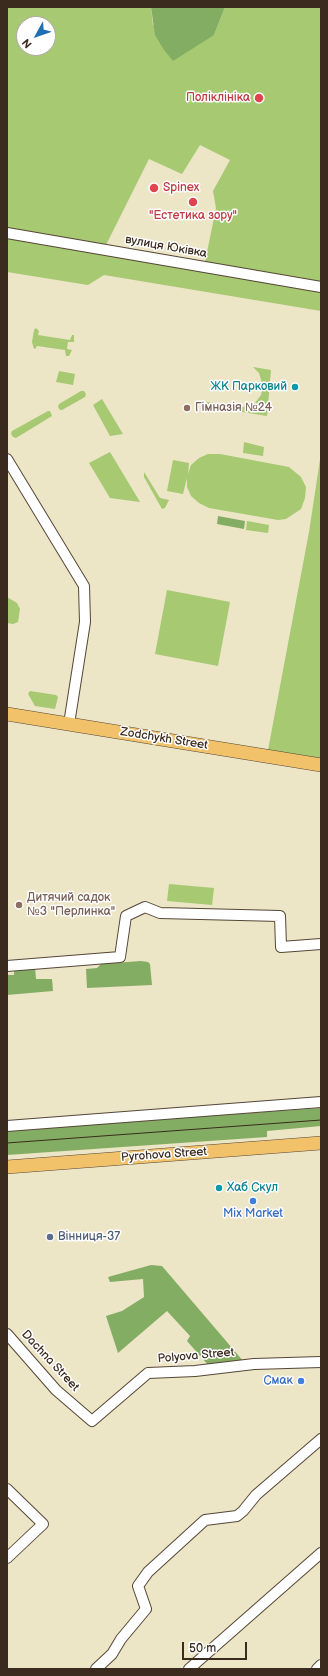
<!DOCTYPE html>
<html>
<head>
<meta charset="utf-8">
<style>
	body { margin:0 }
	#map { position:relative; width:328px; height:1676px; overflow:hidden; background:#ece5c6; font-family:"Balsamiq Sans",sans-serif }
	canvas { display:block }
	.frame { position:absolute; inset:0; border:8px solid #3b2a1e; pointer-events:none }
	.north { position:absolute; left:16px; top:16px; width:40px; height:40px; box-sizing:border-box; background:#fff; border:1px solid #b1aaa5; border-radius:50%; rotate:230deg; font-size:11px; font-weight:700; line-height:16px; text-align:center; color:#3b2a1e }
	.north::after { content:''; display:block; margin:auto; width:14px; height:18px; background:#1f6fb2; clip-path:polygon(50% 0,100% 100%,50% 72%,0 100%) }
	.scale { position:absolute; left:182px; top:1642px; width:65px; height:18px; box-sizing:border-box; border:2px solid #3b2a1e; border-top:0; padding-left:5px; font-size:12px; line-height:14px; white-space:nowrap; color:#3b2a1e; -webkit-text-stroke:3px #fff; paint-order:stroke }
</style>
</head>
<body>
<div id="map">
<canvas width="328" height="1676"></canvas>
<div class="frame"></div>
<div class="north">N</div>
<div class="scale">50 m</div>
</div>
<script>
const g = document.querySelector('canvas').getContext('2d');
g.lineJoin = 'round';
function paint(path, color) {
  g.fillStyle = color;
  g.fill(path, 'evenodd');
}
function poly(rows) {
  const path = new Path2D();
  for (const r of rows) {
    path.moveTo(r[0], r[1]);
    for (let i = 2; i < r.length; i += 2) path.lineTo(r[i], r[i + 1]);
  }
  return path;
}
function strokePath(path, color, width, dash) {
  g.strokeStyle = color;
  g.lineWidth = width;
  g.lineCap = dash ? 'butt' : 'round';
  g.setLineDash(dash || []);
  g.stroke(path);
}
function drawText(font, color, halo, rows, align = 'center') {
  g.font = font + ' "Balsamiq Sans",sans-serif';
  g.lineWidth = 3;
  g.setLineDash([]);
  g.textBaseline = 'middle';
  g.strokeStyle = halo;
  g.fillStyle = color;
  for (const [text, x, y, turn = 0] of rows) {
    g.save();
    g.translate(x, y);
    g.rotate((+turn || 0) * Math.PI / 180);
    g.textAlign = isNaN(turn) ? turn : align;
    if (halo) g.strokeText(text, 0, 0);
    g.fillText(text, 0, 0);
    g.restore();
  }
}
paint(poly([
	[7,7,151,7,153,25,214,35,225,7,321,7,321,311,104,275,88,285,7,272],
	[24,24,48,24,48,48,24,48],
	[200,145,230,160,213,191,216,208,204,267,104,249,149,159,182,174],
	[36,328,39,331,38,335,70,340,72,335,74,335,74,342,68,342,67,349,72,350,69,356,66,356,65,350,37,346,36,348,34,349,32,342,34,330],
	[253,367,271,370,267,416,206,406,207,402,242,407,255,403,261,395,263,386,259,373],
	[59,371,75,374,73,385,56,382],
	[81,391,84,391,86,394,85,397,62,410,60,410,58,407,59,404],
	[102,399,123,434,110,436,93,405],
	[48,411,50,411,52,416,16,438,13,437,11,434,12,431],
	[244,442,264,447,263,456,243,453],
	[110,452,140,502,110,498,89,463],
	[321,453,321,760,268,750,309,532],
	[208,454,220,454,289,467,301,477,306,487,305,498,301,509,286,519,278,520,209,508,199,503,191,496,187,487,187,478,183,494,167,491,173,460,189,463,188,474,191,465,199,458],
	[144,472,160,498,169,500,165,508,162,509,144,477],
	[247,521,269,525,268,533,246,530],
	[167,590,230,602,218,666,155,654],
	[7,597,17,603,20,609,18,622,13,624,7,623],
	[30,691,56,695,58,697,55,709,35,706,28,694],
	[169,884,214,888,212,905,167,901]
]), '#a6c972');
paint(poly([
	[151,7,225,7,214,35,173,61,164,50,155,35],
	[218,516,245,521,244,529,217,524],
	[141,961,148,962,150,964,152,985,87,988,86,969,97,968,101,964],
	[35,967,36,979,52,979,53,991,7,995,7,975,14,975,14,970],
	[321,1108,321,1126,267,1131,267,1137,7,1155,7,1130],
	[151,1265,162,1266,244,1362,209,1366,187,1341,190,1336,167,1311,118,1353,106,1316,122,1311,144,1297,143,1279,110,1282,108,1277]
]), '#84ad64');
const minor = poly([
	[7,233,321,287],
	[7,459,84,586,85,622,69,724],
	[7,966,120,957,126,916,145,907,160,913,280,916,281,947,321,944],
	[7,1126,321,1102],
	[7,1334,56,1390,92,1421,148,1373,195,1371,254,1364,321,1362],
	[7,1489,43,1524,7,1558],
	[96,1669,112,1654,121,1639,146,1609,138,1586,148,1572,205,1520,237,1516,243,1511,256,1495,321,1439],
	[189,1669,321,1553],
	[317,1669,321,1665]
]);
const major = poly([
	[7,714,321,765],
	[7,1167,321,1143]
]);
strokePath(minor, '#564637', 12);
strokePath(major, '#564637', 14);
strokePath(minor, '#fff', 10);
strokePath(major, '#f2c26a', 13);
strokePath(poly([
	[7,1143,321,1120]
]), '#3b2a1e', 1);
for (const [x, y, r, color] of [
	[259,98,5,"#e0444e"],
	[154,188,5,"#e0444e"],
	[193,202,5,"#e0444e"],
	[295,387,4,"#0f9aa8"],
	[187,408,4,"#8d6e63"],
	[19,905,4,"#8d6e63"],
	[219,1188,4,"#0f9aa8"],
	[253,1201,4,"#3f7fe0"],
	[50,1237,4,"#5c6f8a"],
	[301,1381,4,"#3f7fe0"]
]) {
  const dot = new Path2D();
  dot.arc(x, y, r, 0, 2 * Math.PI);
  g.fillStyle = color;
  g.fill(dot);
  strokePath(dot, '#fff', 1.5);
}
drawText('12px', '#be3a42', '#fff', [
	["Поліклініка",250,98],
	["Spinex",163,188,"left"],
	["\"Естетика зору\"",193,216,"center"]
], 'right');
drawText('12px', '#3b2a1e', '#fff', [
	["вулиця Юківка",166,247,10],
	["Zodchykh Street",164,739,9],
	["Pyrohova Street",164,1155,-4],
	["Polyova Street",196,1356,-5],
	["Dachna Street",50,1361,47]
]);
drawText('12px', '#0d838f', '#fff', [
	["ЖК Парковий",287,387],
	["Хаб Скул",227,1188,"left"]
], 'right');
drawText('12px', '#785e54', '#fff', [
	["Гімназія №24",195,408],
	["Дитячий садок",27,898],
	["№3 \"Перлинка\"",27,912]
], 'left');
drawText('12px', '#366cbe', '#fff', [
	["Mix Market",253,1214],
	["Смак",293,1381,"right"]
]);
drawText('12px', '#4e5e75', '#fff', [
	["Вінниця-37",58,1237]
], 'left');
</script>
</body>
</html>
